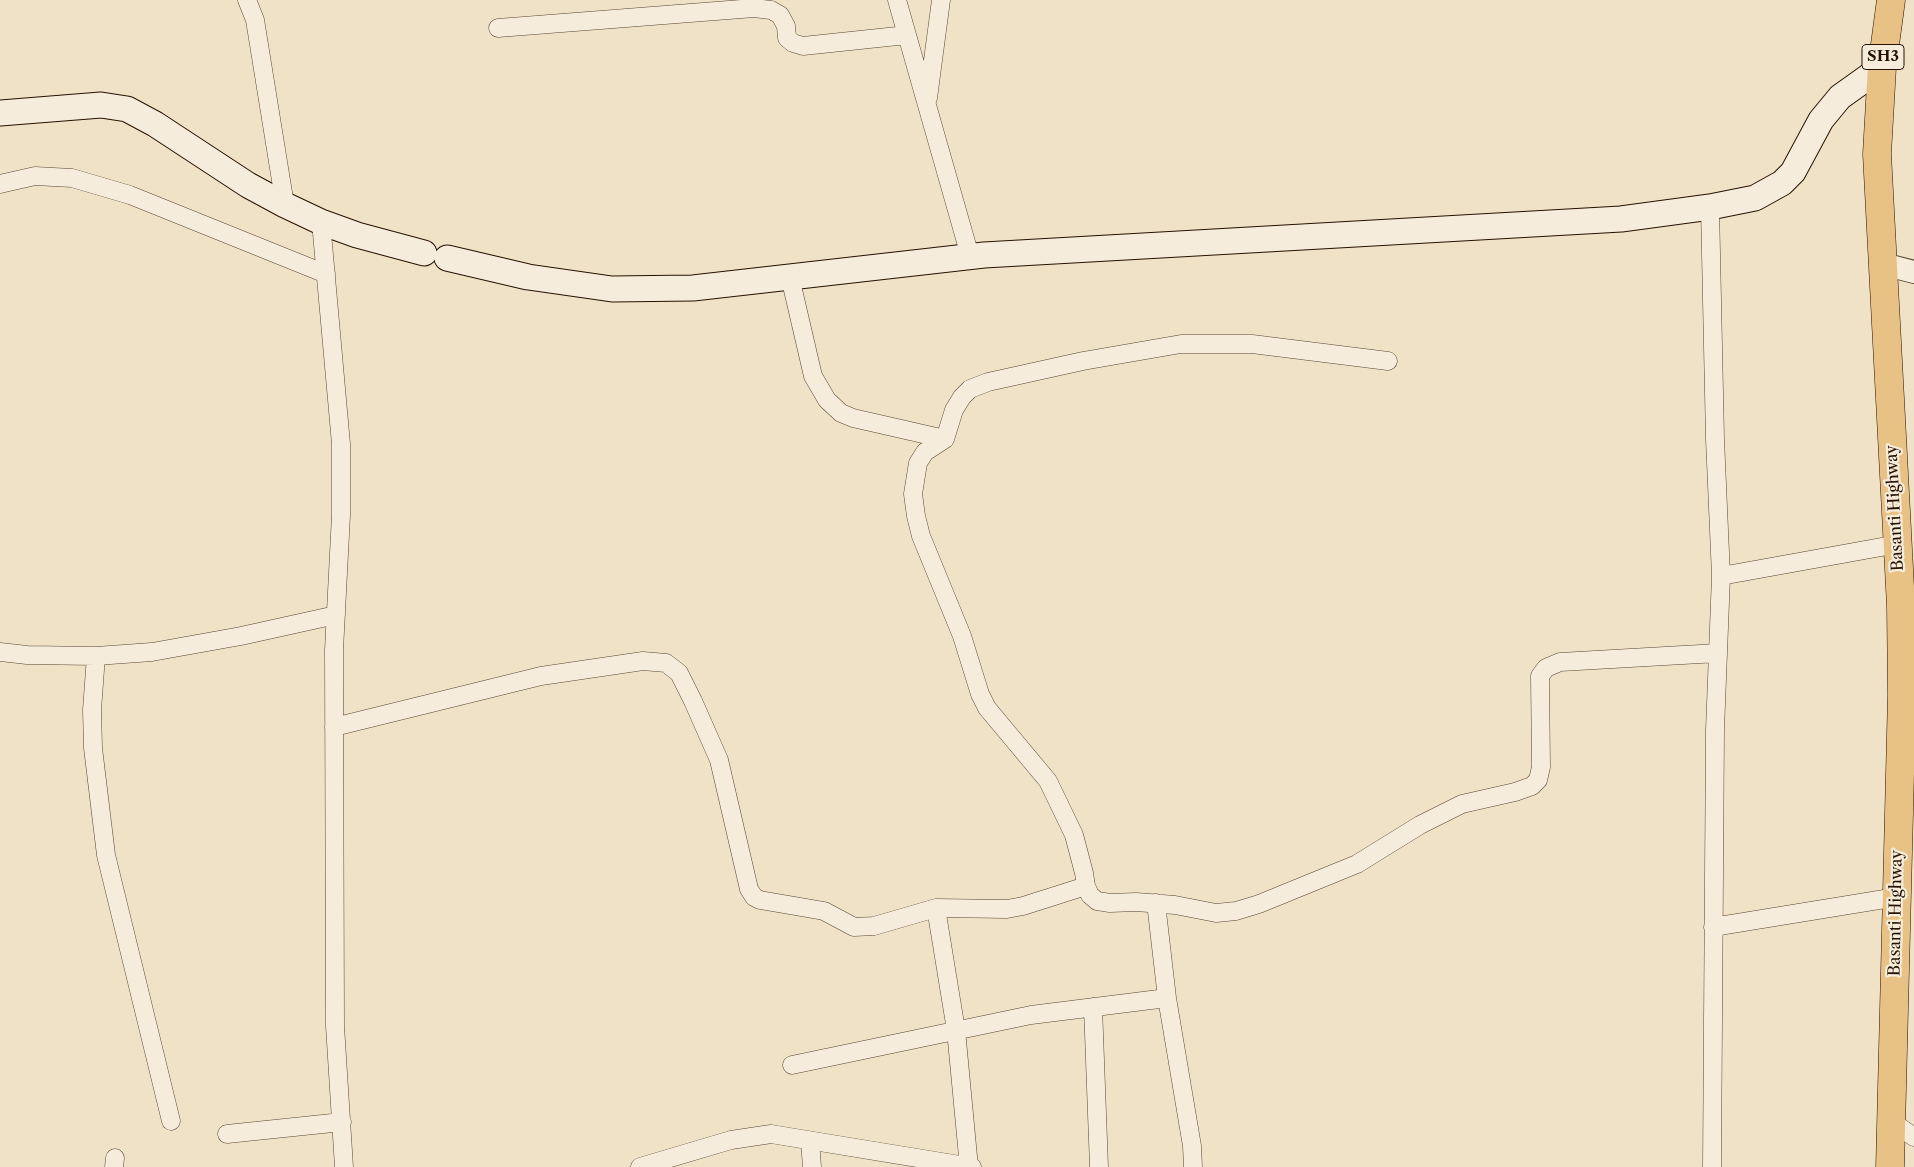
<!DOCTYPE html>
<html>
<head>
<meta charset="utf-8">
<style>
	body { margin:0 }
	canvas { display:block; background:#f0e2c7 }
</style>
</head>
<body>
<canvas width="1914" height="1167"></canvas>
<script>
const g = document.querySelector('canvas').getContext('2d');
g.lineJoin = 'round';
function poly(rows) {
  const path = new Path2D();
  for (const r of rows) {
    path.moveTo(r[0], r[1]);
    for (let i = 2; i < r.length; i += 2) path.lineTo(r[i], r[i + 1]);
  }
  return path;
}
function strokePath(path, color, width, dash) {
  g.strokeStyle = color;
  g.lineWidth = width;
  g.lineCap = dash ? 'butt' : 'round';
  g.setLineDash(dash || []);
  g.stroke(path);
}
function drawText(font, color, halo, rows, align = 'center') {
  g.font = font + ' "Libre Caslon Text",serif';
  g.lineWidth = 4.5;
  g.setLineDash([]);
  g.textBaseline = 'middle';
  g.strokeStyle = halo;
  g.fillStyle = color;
  for (const [text, x, y, turn = 0] of rows) {
    g.save();
    g.translate(x, y);
    g.rotate((+turn || 0) * Math.PI / 180);
    g.textAlign = isNaN(turn) ? turn : align;
    if (halo) g.strokeText(text, 0, 0);
    g.fillText(text, 0, 0);
    g.restore();
  }
}
const minor = poly([
	[247,0,255,20,285,205],
	[897,0,970,256],
	[498,28,754,8,771,10,780,15,786,26,787,38,793,43,803,46,907,35],
	[928,98,941,0],
	[0,184,35,176,72,178,130,195,326,274],
	[1710,207,1715,439,1721,576,1898,544],
	[321,222,341,444,341,515,334,650,335,1026,344,1167],
	[790,277,813,376,827,400,841,413,853,418,945,439],
	[1388,361,1252,344,1181,344,1083,361,988,382,970,389,962,397,954,410,945,439,925,452,918,463,913,494,916,516,921,536,962,636,980,694,987,708,1048,781,1074,835,1084,873,1086,886,1090,895,1097,901,1110,903,1136,902,1175,905,1216,913,1236,911,1259,904,1357,864,1420,825,1462,804,1515,792,1532,786,1538,780,1541,767,1540,676,1546,668,1560,662,1718,653],
	[0,652,27,655,96,656,152,652,241,636,336,615],
	[96,656,92,710,93,748,106,855,171,1121],
	[334,727,541,676,643,661,666,663,679,673,693,701,719,760,749,889,754,897,760,900,824,911,854,927,874,926,936,908,1007,909,1023,906,1086,886],
	[1156,903,1167,998,1192,1146,1193,1167],
	[936,908,956,1030,969,1167],
	[1713,927,1897,897],
	[1093,1007,1099,1167],
	[792,1065,1031,1015,1167,998],
	[1891,1121,1914,1137],
	[227,1134,342,1122],
	[810,1141,812,1167],
	[114,1167,115,1158],
	[640,1167,731,1140,771,1134,972,1167],
	[1712,1167,1715,730,1721,576]
]);
const tertiary = poly([
	[1883,264,1914,272]
]);
const secondary = poly([
	[0,113,101,105,127,109,155,124,248,185,285,205,321,222,357,235,424,253],
	[447,258,528,277,612,289,693,288,984,255,1621,219,1710,207,1755,198,1782,183,1793,172,1821,120,1840,97,1882,67]
]);
const primary = poly([
	[1890,1167,1902,695,1901,606,1877,154,1882,67,1891,0]
]);
strokePath(minor, '#594532', 19);
strokePath(tertiary, '#594532', 24);
strokePath(secondary, '#271101', 27);
strokePath(primary, '#271101', 29);
strokePath(minor, '#f5ecdb', 18);
strokePath(tertiary, '#f5ecdb', 22);
strokePath(secondary, '#f5ecdb', 25);
strokePath(primary, '#e8c184', 28);
for (const [x, y, w] of [
	[1883,57,42]
]) {
  const box = new Path2D();
  box.roundRect(x - w / 2, y - 12.5, w, 25, 4);
  g.fillStyle = '#f5ecdb';
  g.fill(box);
  strokePath(box, '#271101', 1);
}
drawText('bold 15px', '#271101', null, [
	["SH3",1883,57]
]);
drawText('16px', '#271101', '#f5ecdb', [
	["Basanti Highway",1895,508,-93],
	["Basanti Highway",1896,913,-89]
]);
</script>
</body>
</html>
